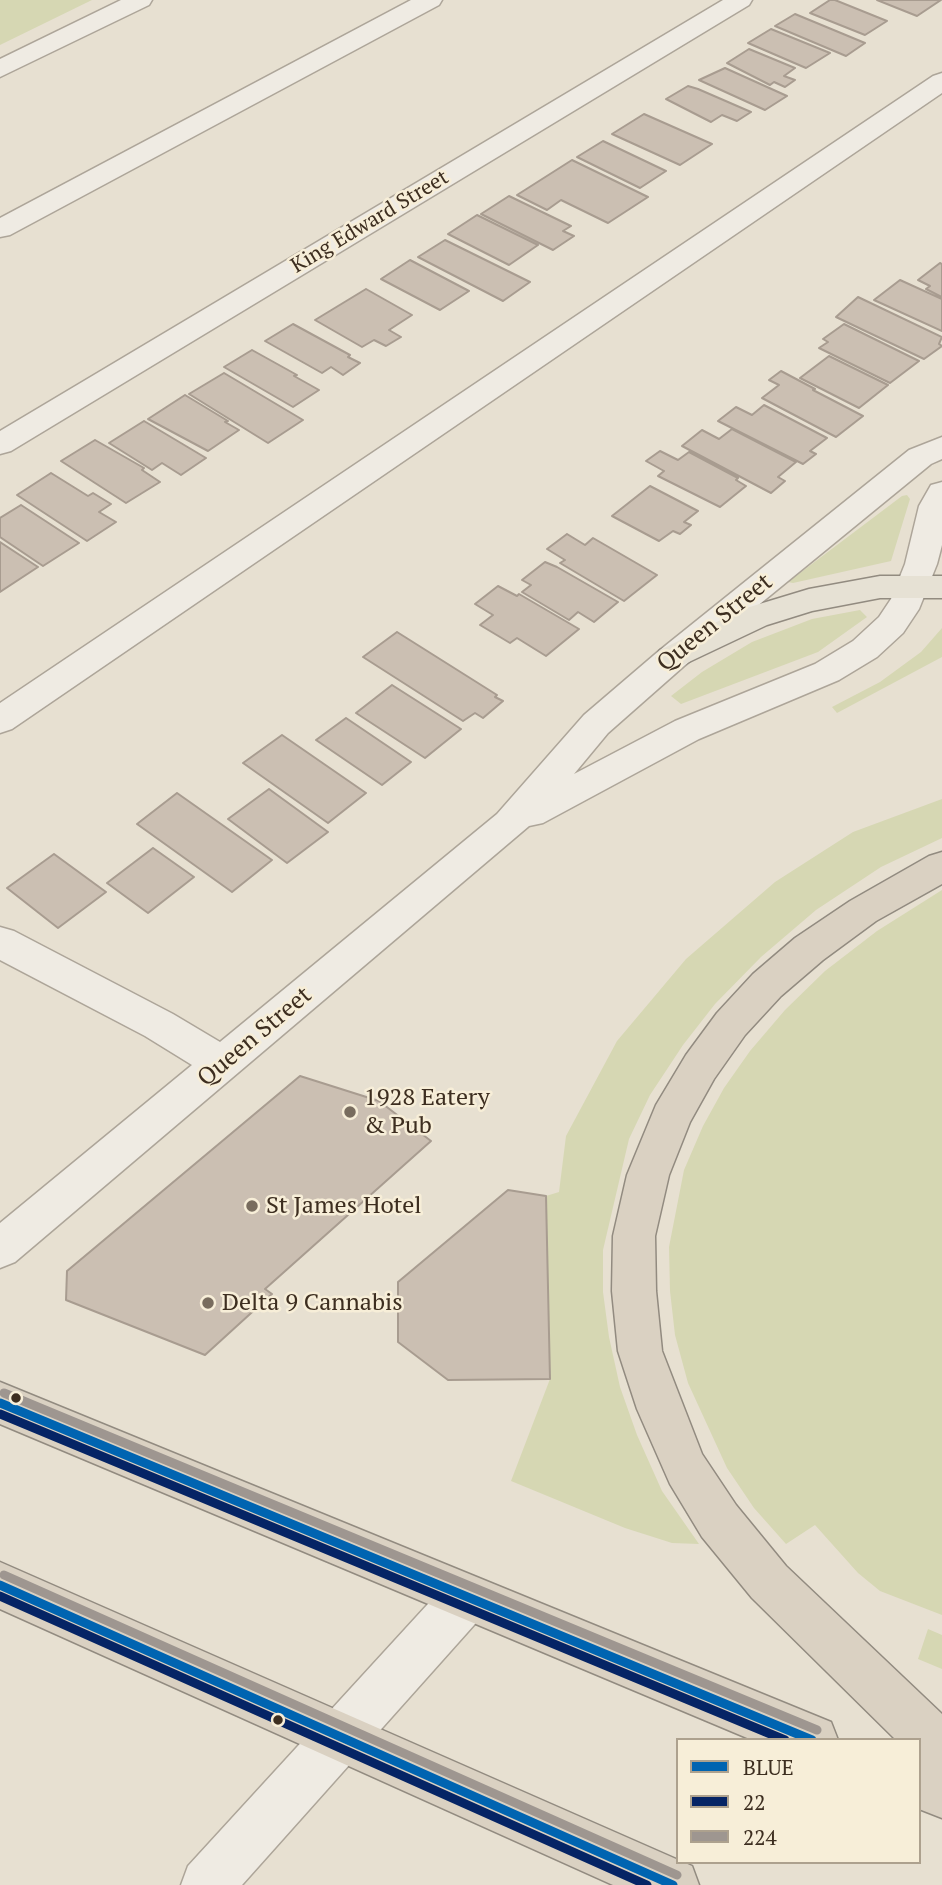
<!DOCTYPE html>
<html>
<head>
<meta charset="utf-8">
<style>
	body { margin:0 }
	#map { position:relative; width:942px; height:1885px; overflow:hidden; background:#e7e0d1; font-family:"PT Serif",serif }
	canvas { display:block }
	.legend { position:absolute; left:676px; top:1738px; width:245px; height:126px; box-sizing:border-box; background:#f7eed8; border:2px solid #ada18e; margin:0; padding:9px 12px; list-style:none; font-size:21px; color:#3d2e20 }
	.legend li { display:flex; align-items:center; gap:14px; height:35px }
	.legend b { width:35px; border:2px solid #ada18e }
</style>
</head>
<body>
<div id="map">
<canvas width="942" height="1885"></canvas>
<ul class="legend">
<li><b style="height:9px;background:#0064b1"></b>BLUE</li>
<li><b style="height:9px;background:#052465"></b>22</li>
<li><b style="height:9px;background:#9e9690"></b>224</li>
</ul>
</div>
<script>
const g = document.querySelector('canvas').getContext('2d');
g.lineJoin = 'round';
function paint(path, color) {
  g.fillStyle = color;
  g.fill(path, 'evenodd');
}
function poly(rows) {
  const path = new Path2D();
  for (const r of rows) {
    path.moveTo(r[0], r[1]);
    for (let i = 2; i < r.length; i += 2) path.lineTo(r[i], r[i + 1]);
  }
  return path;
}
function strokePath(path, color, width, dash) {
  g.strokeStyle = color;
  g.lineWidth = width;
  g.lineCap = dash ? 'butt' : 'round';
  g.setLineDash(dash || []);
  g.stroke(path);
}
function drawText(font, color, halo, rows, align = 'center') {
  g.font = font + ' "PT Serif",serif';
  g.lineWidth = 5;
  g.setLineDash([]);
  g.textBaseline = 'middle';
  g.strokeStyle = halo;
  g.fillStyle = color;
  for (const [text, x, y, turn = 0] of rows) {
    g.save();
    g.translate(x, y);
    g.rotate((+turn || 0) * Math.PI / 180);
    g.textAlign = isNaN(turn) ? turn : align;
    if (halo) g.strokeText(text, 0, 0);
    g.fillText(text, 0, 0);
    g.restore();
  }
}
paint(poly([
	[0,0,92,0,0,45],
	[902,496,907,495,910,499,891,561,793,583,788,582],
	[860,610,867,617,818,652,681,704,671,696,702,672,752,642,812,619],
	[942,628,942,657,837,713,832,707,880,682,921,652],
	[942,799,942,838,881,867,816,910,761,957,715,1004,683,1045,650,1095,629,1139,603,1250,603,1292,609,1337,620,1387,637,1435,662,1491,699,1544,672,1543,625,1528,511,1481,550,1379,546,1196,559,1192,566,1136,617,1041,686,959,775,882,853,832],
	[942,890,942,1615,880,1591,858,1573,815,1525,786,1544,754,1508,727,1468,688,1383,675,1335,670,1291,669,1247,684,1170,703,1126,724,1088,750,1051,785,1010,825,971,877,931],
	[928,1629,942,1635,942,1669,918,1659]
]), '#d6d7b3');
const building = poly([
	[830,0,835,0,887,21,865,35,810,13,830,0],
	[877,0,941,0,917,16,877,0],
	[795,14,865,43,846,56,775,26,795,14],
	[771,29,830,53,806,68,748,43,771,29],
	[749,49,795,68,784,76,795,80,785,87,774,82,770,85,727,63,749,49],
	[725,68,787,96,765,110,699,80,725,68],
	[688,86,698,89,751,112,737,121,722,115,711,122,666,99,688,86],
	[644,114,712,144,680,165,612,134,644,114],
	[603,141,666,171,640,188,577,157,603,141],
	[572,160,648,197,608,223,561,200,547,210,517,195,572,160],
	[509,196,571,226,563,231,574,236,553,250,481,214,509,196],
	[477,215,538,245,509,265,448,234,477,215],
	[445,240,530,282,503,301,418,257,445,240],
	[410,260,469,291,440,310,381,279,410,260],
	[940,263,942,264,942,297,926,289,930,286,918,280,940,263],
	[900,280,942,299,942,331,874,300,900,280],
	[366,289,412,315,389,330,401,337,386,346,374,340,362,347,315,320,366,289],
	[858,297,942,337,939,344,942,346,924,359,836,317,858,297],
	[293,324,350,355,348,357,360,363,343,375,331,367,322,373,265,341,293,324],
	[844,324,919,361,890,383,819,348,828,342,823,339,844,324],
	[252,350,297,375,294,376,319,390,293,407,224,367,252,350],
	[829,356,888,385,859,408,800,378,829,356],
	[781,371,815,389,813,390,863,416,836,437,762,398,779,385,769,380,781,371],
	[224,373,303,420,268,443,189,394,224,373],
	[185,395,228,421,225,422,239,430,208,451,148,419,185,395],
	[764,405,827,438,810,451,816,454,803,464,718,421,736,407,752,415,764,405],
	[144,421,206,458,181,475,162,463,152,470,109,443,144,421],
	[732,429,796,462,778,477,785,481,771,493,682,446,702,430,719,439,732,429],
	[95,440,144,468,142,470,160,482,126,503,61,461,95,440],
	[660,451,678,460,689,452,738,478,736,480,746,486,720,507,658,476,664,471,646,461,660,451],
	[51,473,88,496,93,493,111,504,99,512,116,522,87,541,17,495,51,473],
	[650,486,698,511,684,522,691,525,680,534,673,531,659,541,612,516,650,486],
	[21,505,79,543,43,566,0,537,0,518,21,505],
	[567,534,585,545,593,538,657,575,624,601,560,563,565,560,547,549,567,534],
	[0,542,38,567,0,592,0,542],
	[545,562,557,567,618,602,594,622,578,612,569,620,522,592,531,585,522,580,545,562],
	[498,586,517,596,519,594,579,629,546,656,517,638,510,643,480,625,493,615,475,604,498,586],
	[397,632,497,695,495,697,503,701,483,718,475,713,463,721,363,657,397,632],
	[392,685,461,729,425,758,356,713,392,685],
	[346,718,411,762,382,785,316,740,346,718],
	[282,735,366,793,328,823,243,763,282,735],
	[269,789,328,832,287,863,228,819,269,789],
	[177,793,272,860,232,892,137,824,177,793],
	[153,848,194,877,148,913,107,883,153,848],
	[54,854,106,892,58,928,7,888,54,854],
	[300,1076,379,1101,431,1141,265,1289,272,1294,205,1355,66,1300,67,1271,300,1076],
	[508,1190,546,1196,550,1379,448,1380,398,1342,398,1282,508,1190]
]);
paint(building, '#cbbfb2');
strokePath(building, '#a89c90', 2);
const minor = poly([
	[121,0,152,0,149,5,0,77,0,59,121,0],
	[411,0,442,0,439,5,10,235,0,237,0,218,411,0],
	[723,0,752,0,749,5,11,451,0,454,0,431,723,0],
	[942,73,942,93,12,729,0,733,0,703,933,76,942,73],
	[942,437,942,459,931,464,684,666,608,733,574,774,675,721,815,664,853,641,879,617,891,599,905,564,919,506,931,485,942,482,942,545,937,564,919,609,903,633,877,657,839,680,699,739,543,823,529,826,15,1262,0,1268,0,1223,192,1065,145,1036,0,960,0,927,14,931,173,1014,220,1042,497,814,584,715,660,650,909,450,942,437],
	[466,1575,483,1581,490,1598,483,1615,242,1885,181,1885,188,1866,449,1581,466,1575]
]);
const major = poly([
	[880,576,942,576,942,598,880,598,812,611,767,625,672,670,660,666,655,658,660,650,743,609,809,589,880,576]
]);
const highway = poly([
	[942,852,942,884,876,921,823,960,781,996,745,1035,714,1079,690,1122,669,1175,655,1236,656,1291,662,1351,702,1454,736,1505,786,1566,942,1714,942,1818,919,1809,919,1740,896,1740,752,1598,702,1537,670,1484,637,1409,618,1351,612,1291,613,1236,627,1175,656,1105,686,1055,717,1013,753,974,795,938,850,901,929,856,942,852],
	[0,1382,831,1722,838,1740,752,1740,0,1424,0,1382],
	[0,1562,692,1866,699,1885,613,1885,0,1609,0,1562]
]);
strokePath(minor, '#ada599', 3);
strokePath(major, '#928b80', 3);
strokePath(highway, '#928b80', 3);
paint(minor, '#efebe3');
paint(major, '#e6e1d4');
paint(highway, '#dad1c2');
strokePath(poly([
	[0,1403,812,1740],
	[0,1585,673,1885]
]), '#0064b1', 9);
strokePath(poly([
	[0,1414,785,1740],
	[0,1596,647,1885]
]), '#052465', 9);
strokePath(poly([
	[4,1393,817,1730],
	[4,1575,677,1875]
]), '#9e9690', 9);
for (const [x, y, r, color] of [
	[350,1112,7,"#786c5e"],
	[252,1206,7,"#786c5e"],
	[208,1303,7,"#786c5e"],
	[16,1398,6,"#3d2e20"],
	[278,1720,6,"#3d2e20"]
]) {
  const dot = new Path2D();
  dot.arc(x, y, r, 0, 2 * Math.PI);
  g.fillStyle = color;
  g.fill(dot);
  strokePath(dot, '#f7eed8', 2.5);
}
drawText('21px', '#3d2e20', '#f7eed8', [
	["King Edward Street",370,222,-31]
]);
drawText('24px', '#3d2e20', '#f7eed8', [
	["Queen Street",715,623,-39],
	["Queen Street",255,1037,-40]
]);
drawText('24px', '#3d2e20', '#f7eed8', [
	["1928 Eatery",364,1098],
	["& Pub",364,1126],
	["St James Hotel",266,1206],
	["Delta 9 Cannabis",222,1303]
], 'left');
</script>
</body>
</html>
